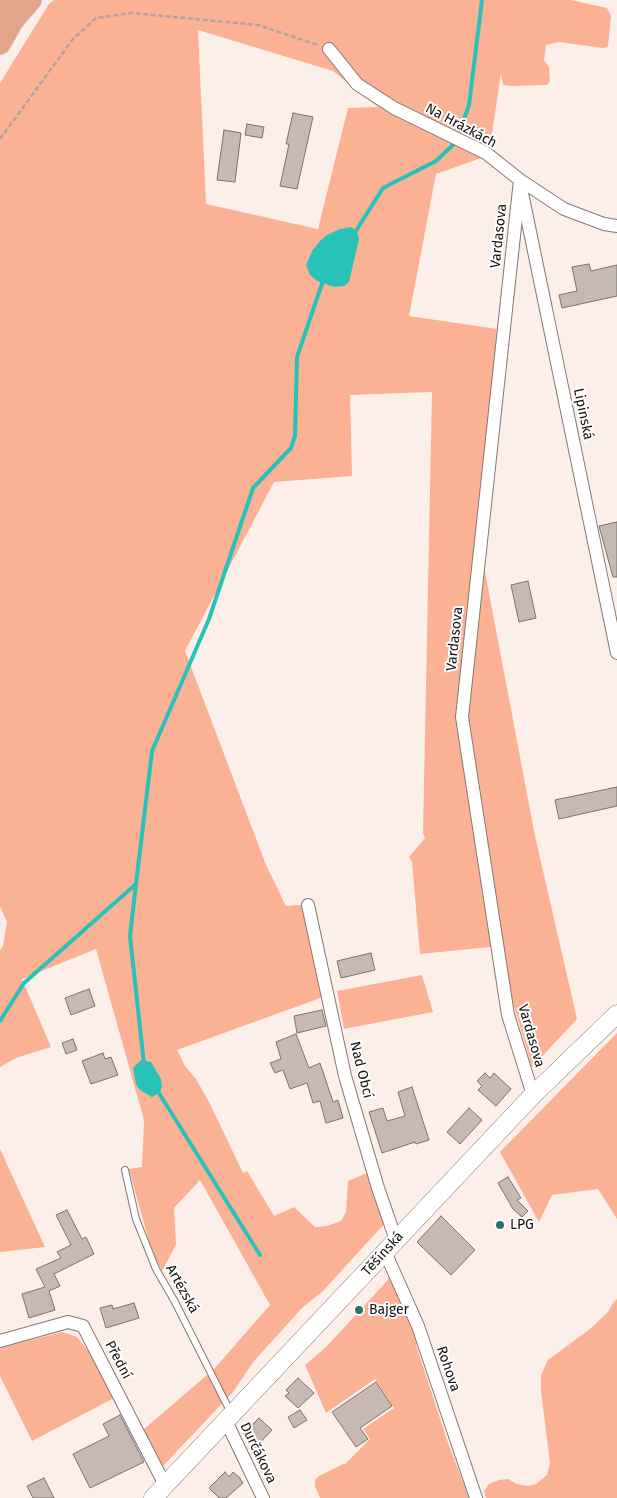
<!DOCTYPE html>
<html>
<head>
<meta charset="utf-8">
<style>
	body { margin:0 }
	canvas { display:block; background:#fceee8 }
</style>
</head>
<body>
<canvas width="617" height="1498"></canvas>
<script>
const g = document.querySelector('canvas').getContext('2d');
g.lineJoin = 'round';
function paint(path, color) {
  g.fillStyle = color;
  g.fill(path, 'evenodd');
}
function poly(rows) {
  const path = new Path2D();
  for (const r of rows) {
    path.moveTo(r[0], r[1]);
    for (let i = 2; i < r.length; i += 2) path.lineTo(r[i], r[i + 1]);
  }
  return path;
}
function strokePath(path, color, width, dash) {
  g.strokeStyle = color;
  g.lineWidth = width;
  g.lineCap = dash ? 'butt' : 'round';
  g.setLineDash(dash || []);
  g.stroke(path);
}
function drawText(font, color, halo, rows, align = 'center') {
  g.font = font + ' "Fira Sans",sans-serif';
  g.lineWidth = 4;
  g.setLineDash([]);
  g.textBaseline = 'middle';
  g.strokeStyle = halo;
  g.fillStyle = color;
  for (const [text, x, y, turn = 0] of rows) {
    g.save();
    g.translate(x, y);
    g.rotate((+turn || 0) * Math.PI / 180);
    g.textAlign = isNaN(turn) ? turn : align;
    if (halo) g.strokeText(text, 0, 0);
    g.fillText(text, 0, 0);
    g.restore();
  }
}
paint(poly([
	[54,0,571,0,607,8,611,16,608,47,603,48,559,42,546,45,544,60,549,67,550,81,547,85,513,86,503,85,501,73,490,147,484,157,436,174,409,316,497,329,481,551,535,836,577,1019,532,1067,503,969,500,946,420,954,412,862,409,857,425,838,423,833,432,392,350,395,352,476,274,482,185,651,266,865,286,906,301,905,323,997,177,1050,185,1066,196,1079,209,1102,243,1173,247,1171,274,1216,294,1207,315,1227,327,1226,341,1221,346,1212,348,1181,367,1173,373,1193,386,1222,322,1292,303,1307,254,1361,233,1392,162,1467,143,1430,214,1369,270,1305,200,1180,174,1208,176,1245,162,1271,150,1245,129,1169,142,1167,144,1120,96,949,22,979,51,1047,16,1058,0,1067,0,950,3,946,7,922,0,906,0,83,49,4],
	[198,30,333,71,378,107,348,108,318,229,206,204],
	[351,228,344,286,334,287,317,281,321,240,340,229],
	[422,975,433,1012,344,1029,337,991],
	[617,1033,617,1219,598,1189,552,1195,539,1222,500,1152],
	[0,1149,34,1223,45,1247,0,1252],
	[389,1275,419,1343,416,1345,447,1440,469,1498,320,1498,315,1486,315,1480,319,1476,343,1464,345,1464,370,1439,363,1429,394,1408,375,1379,326,1413,305,1365,326,1347,388,1280],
	[617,1299,617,1498,486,1498,484,1491,489,1484,499,1480,508,1479,517,1484,528,1486,536,1484,547,1475,550,1463,541,1391,541,1375,548,1360,590,1329,608,1312,613,1303],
	[62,1332,77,1337,93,1357,114,1398,32,1441,0,1376,0,1348]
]), '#fbb193');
paint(poly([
	[351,227,357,231,359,239,349,282,344,286,334,287,317,281,310,275,306,265,312,251,321,240,327,235,340,229],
	[141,1060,151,1062,161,1079,162,1086,160,1092,152,1097,140,1090,136,1084,133,1068]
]), '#29c2b8');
strokePath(poly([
	[354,234,383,188,436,161,456,142,469,105,482,0],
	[136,884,130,936,144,1064],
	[0,1021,24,983,136,884,152,751,209,619,253,488,291,448,295,436,297,357,324,278],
	[157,1090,260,1255]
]), '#29c2b8', 4);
const building = poly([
	[293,113,313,117,297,189,280,186,289,144,286,144,293,113],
	[247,124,264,127,262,138,245,135,247,124],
	[224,130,241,133,235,182,217,180,224,130],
	[589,264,591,271,617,265,617,296,562,308,559,295,577,291,572,267,589,264],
	[617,522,617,577,613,577,599,526,617,522],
	[528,581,536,618,519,622,511,585,528,581],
	[617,787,617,806,559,819,555,800,617,787],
	[371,953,375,970,341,978,337,961,371,953],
	[89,989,95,1006,71,1015,65,998,89,989],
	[322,1010,326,1026,297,1033,294,1016,322,1010],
	[296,1034,309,1068,320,1063,333,1102,338,1100,343,1118,326,1123,320,1101,313,1103,307,1083,290,1089,283,1070,275,1073,270,1063,281,1059,276,1042,296,1034],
	[73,1039,77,1050,66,1054,62,1043,73,1039],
	[103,1053,105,1059,111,1057,118,1075,91,1084,82,1061,103,1053],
	[485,1073,490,1078,494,1073,511,1089,496,1106,478,1090,482,1086,477,1081,485,1073],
	[412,1087,429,1140,416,1144,415,1142,382,1153,369,1112,383,1108,387,1121,405,1116,398,1092,412,1087],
	[469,1108,482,1120,460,1144,447,1132,469,1108],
	[508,1177,521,1198,517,1200,528,1211,522,1217,513,1209,498,1183,508,1177],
	[67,1210,82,1239,86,1237,94,1254,54,1274,60,1286,49,1291,55,1310,29,1318,22,1294,45,1287,36,1269,61,1258,57,1252,71,1245,56,1215,67,1210],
	[441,1216,475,1250,451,1275,417,1242,441,1216],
	[134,1303,139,1318,106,1328,100,1308,112,1305,113,1309,134,1303],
	[298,1378,314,1393,298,1408,285,1396,289,1393,286,1390,298,1378],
	[376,1382,392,1406,360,1428,368,1439,356,1447,332,1412,376,1382],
	[300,1410,307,1420,294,1428,288,1417,300,1410],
	[120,1415,144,1462,90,1488,73,1454,109,1436,103,1424,120,1415],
	[259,1418,272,1430,255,1448,243,1434,259,1418],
	[225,1472,229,1477,233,1472,239,1477,243,1483,226,1498,219,1498,209,1488,225,1472],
	[44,1478,54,1498,33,1498,27,1486,44,1478]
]);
paint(building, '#c6b9b3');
strokePath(building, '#7e726d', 1);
const service = poly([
	[125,1170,136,1219,156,1269,175,1302,231,1413]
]);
const minor = poly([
	[329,49,357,84,394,108,486,153,520,180,564,209,604,224,617,226],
	[520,180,462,717,508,1015,533,1095],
	[522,193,617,653],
	[308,905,345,1076,378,1188,396,1240],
	[385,1252,418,1326,476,1498],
	[0,1341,68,1322,83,1326,165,1485],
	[226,1421,263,1498]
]);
const secondary = poly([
	[153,1498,533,1095,617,1014]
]);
const trunk = poly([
	[0,19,8,0],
	[0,44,13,21,31,0]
]);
strokePath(service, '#837772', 8);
strokePath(minor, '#837772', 14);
strokePath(secondary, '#837772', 19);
strokePath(trunk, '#d0cfcf', 22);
strokePath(poly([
	[0,139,73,39,96,18,132,13,258,25,318,45]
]), '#aea39e', 2.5, [5, 2.5]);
strokePath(service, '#fff', 6);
strokePath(minor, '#fff', 12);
strokePath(secondary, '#fff', 18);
strokePath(trunk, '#e2a48b', 21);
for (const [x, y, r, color] of [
	[500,1225,5,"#2a736d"],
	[359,1310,5,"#2a736d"]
]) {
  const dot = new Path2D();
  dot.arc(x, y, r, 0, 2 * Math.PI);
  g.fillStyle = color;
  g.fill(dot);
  strokePath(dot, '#fefefe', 2);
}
drawText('14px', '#15100e', '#fefefe', [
	["Na Hrázkách",461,126,28],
	["Vardasova",499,236,-84],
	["Lipinská",583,414,78],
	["Vardasova",455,639,-84],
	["Vardasova",531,1036,74],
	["Nad Obcí",361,1070,76],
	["Těšínská",383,1254,-48],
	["Artézská",182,1289,61],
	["Přední",118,1360,62],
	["Rohova",448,1369,71],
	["Durčákova",258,1453,64]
]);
drawText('14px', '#15100e', '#fefefe', [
	["LPG",510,1225],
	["Bajger",369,1310]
], 'left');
</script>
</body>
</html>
